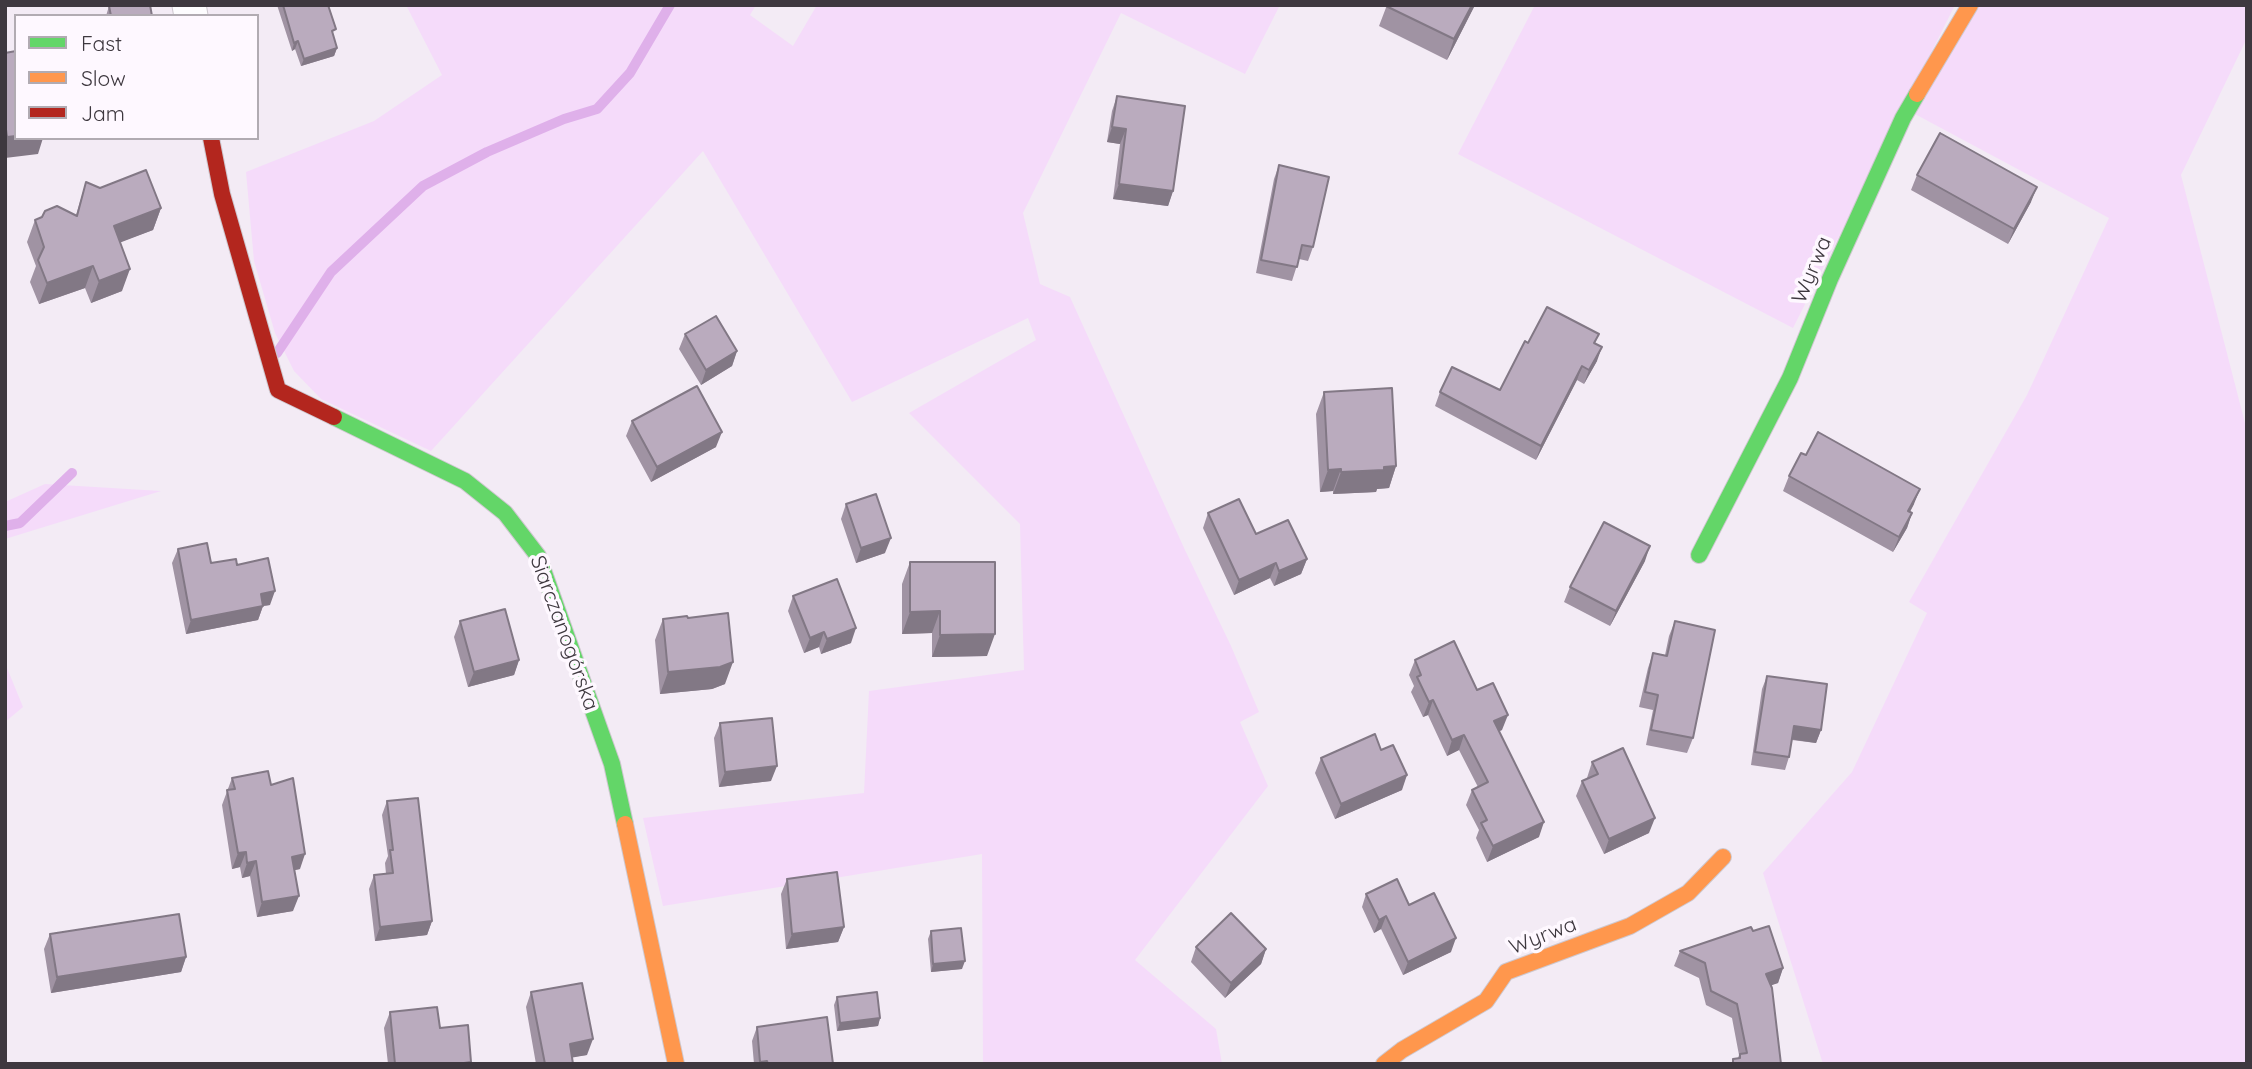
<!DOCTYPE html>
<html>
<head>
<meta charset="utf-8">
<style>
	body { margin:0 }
	#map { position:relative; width:2252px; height:1069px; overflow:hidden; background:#f3ebf5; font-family:Quicksand,sans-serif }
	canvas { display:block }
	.frame { position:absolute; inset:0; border:7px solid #3e383f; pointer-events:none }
	.legend { position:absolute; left:14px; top:14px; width:245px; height:126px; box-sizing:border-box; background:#fef8ff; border:2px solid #b1abb2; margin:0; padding:9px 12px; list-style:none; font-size:21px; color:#3e383f }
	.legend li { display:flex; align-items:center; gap:14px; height:35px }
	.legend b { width:35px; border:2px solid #b1abb2 }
</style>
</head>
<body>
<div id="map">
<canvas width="2252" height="1069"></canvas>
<div class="frame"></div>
<ul class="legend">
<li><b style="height:9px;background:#63d668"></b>Fast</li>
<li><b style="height:9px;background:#ff974d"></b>Slow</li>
<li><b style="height:9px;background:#b3261e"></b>Jam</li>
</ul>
</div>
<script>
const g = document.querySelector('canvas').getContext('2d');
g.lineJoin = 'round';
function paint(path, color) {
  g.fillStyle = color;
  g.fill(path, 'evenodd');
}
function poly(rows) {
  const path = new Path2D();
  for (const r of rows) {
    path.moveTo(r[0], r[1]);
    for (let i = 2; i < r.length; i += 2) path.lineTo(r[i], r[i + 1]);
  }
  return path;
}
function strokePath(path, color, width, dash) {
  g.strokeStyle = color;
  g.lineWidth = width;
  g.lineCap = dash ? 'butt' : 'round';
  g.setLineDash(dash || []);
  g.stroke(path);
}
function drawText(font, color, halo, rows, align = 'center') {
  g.font = font + ' Quicksand,sans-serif';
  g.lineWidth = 7;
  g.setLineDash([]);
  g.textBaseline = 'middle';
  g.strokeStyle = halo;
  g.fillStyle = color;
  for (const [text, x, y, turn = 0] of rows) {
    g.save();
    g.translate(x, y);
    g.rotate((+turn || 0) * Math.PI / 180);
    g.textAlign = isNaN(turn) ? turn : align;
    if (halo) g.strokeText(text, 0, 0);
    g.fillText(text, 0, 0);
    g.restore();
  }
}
paint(poly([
	[406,5,756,5,750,15,793,46,817,5,1280,5,1245,74,1121,13,1023,213,1040,284,1070,297,1185,550,1231,646,1259,712,1240,722,1268,786,1135,960,1216,1029,1222,1064,983,1064,982,854,663,906,643,818,864,793,869,691,1024,670,1020,524,909,413,1036,340,1028,318,852,402,703,151,431,451,321,399,294,371,275,333,254,261,246,172,374,121,442,75],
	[1535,5,1955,5,1793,328,1458,154],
	[1979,5,2247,5,2247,38,2181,175,2247,431,2247,1064,1823,1064,1763,873,1852,772,1927,613,1909,602,2027,395,2109,218,1913,113],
	[45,484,161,491,5,539,5,502],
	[5,663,23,707,5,722]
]), '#f5dbfa');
strokePath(poly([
	[277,353,331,272,423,186,487,152,564,119,597,109,630,73,670,5],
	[5,526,20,523,72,473]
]), '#dfb0ea', 10);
const street = poly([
	[189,5,191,16]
]);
const fast = poly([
	[334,417,465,481,505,513,538,556,612,764,625,824],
	[1699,555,1790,378,1830,279,1903,118,1917,94]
]);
const slow = poly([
	[1917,94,1970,5],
	[625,824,676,1064],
	[1384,1064,1402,1050,1486,1001,1506,972,1630,926,1688,893,1723,857]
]);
const jam = poly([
	[211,138,222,194,278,390,334,417]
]);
strokePath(street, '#cec8cf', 35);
strokePath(fast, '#cec8cf', 18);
strokePath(slow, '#cec8cf', 18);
strokePath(jam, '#cec8cf', 18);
strokePath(street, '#fdfcfe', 33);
strokePath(fast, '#63d668', 16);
strokePath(slow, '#ff974d', 16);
strokePath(jam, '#b3261e', 16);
paint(poly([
	[277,5,328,5,333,36,337,48,334,56,301,66,295,49,292,51],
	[1387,5,1475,5,1447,60,1379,26],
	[109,6,152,16,106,16],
	[1117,96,1173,191,1168,206,1113,199,1120,144,1107,142,1112,111],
	[1279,165,1313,247,1308,261,1299,259,1292,281,1256,273,1274,179],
	[1917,175,2031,202,2008,244,1911,190],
	[86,182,100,188,161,208,153,230,120,242,122,291,91,303,85,288,39,304,30,282,36,266,27,242,35,220,76,215],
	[685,334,737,351,732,366,701,385,679,349],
	[1599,334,1595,343,1597,361,1584,384,1577,380,1536,460,1435,406,1440,392,1500,390,1528,343],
	[1324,392,1396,466,1389,488,1377,489,1376,492,1333,494,1333,491,1320,492,1316,414],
	[632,421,716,447,651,482,626,436],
	[1789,476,1914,504,1910,512,1912,513,1907,528,1893,552,1783,491],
	[846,504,885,553,856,563,841,519],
	[1208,513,1256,534,1307,559,1301,574,1274,586,1270,578,1234,595,1203,528],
	[178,549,211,563,237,565,270,605,263,606,258,620,186,634,172,563],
	[1645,561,1610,626,1564,602,1570,587],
	[910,562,987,656,932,657,932,633,902,634,902,584],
	[793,596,851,643,821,654,819,647,804,653,788,611],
	[688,618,725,684,712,689,660,694,655,640,663,619],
	[460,621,519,660,514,675,468,687,454,637],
	[1675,621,1693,738,1687,753,1646,745,1653,710,1639,707,1648,668,1653,653,1665,655,1669,636],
	[1415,660,1477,690,1502,730,1499,731,1539,837,1487,862,1476,838,1479,830,1466,805,1472,790,1478,787,1459,750,1447,756,1428,715,1423,717,1411,692,1414,686,1409,675],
	[1767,676,1821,730,1816,743,1792,740,1789,757,1785,770,1751,765,1762,689],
	[720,723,771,781,719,787,714,738],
	[1321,758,1402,790,1335,819,1315,773],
	[1592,762,1649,833,1604,854,1576,796,1582,781,1587,778],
	[232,778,271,785,300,869,294,870,293,911,257,917,250,876,242,878,240,867,232,869,222,805],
	[387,801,432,921,427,935,375,941,369,889,374,875,386,874,385,863,388,856,382,815],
	[787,879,844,927,838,942,786,949,781,894],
	[1366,894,1409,905,1451,952,1403,975,1381,929,1374,933,1362,907],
	[931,931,962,969,931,972,928,939],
	[1753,931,1783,968,1778,983,1770,985,1781,1064,1731,1064,1733,1059,1738,1058,1739,1055,1732,1018,1706,1005,1699,978,1674,966,1680,951],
	[50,934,186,957,181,972,51,993,44,949],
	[1196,947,1266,949,1261,964,1225,998,1191,962],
	[531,992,587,1055,572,1057,573,1064,536,1064,526,1007],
	[837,997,880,1018,878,1026,837,1031,834,1005],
	[390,1012,440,1028,471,1062,471,1064,388,1064,384,1028],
	[757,1027,833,1064,754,1064,752,1041]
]), '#a093a3');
paint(poly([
	[1472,5,1475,5,1447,60,1454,39],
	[298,41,295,49,292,51,294,43],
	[337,48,334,56,301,66,304,59],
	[1112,127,1126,129,1120,144,1107,142],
	[16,136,16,138,43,138,38,154,5,158,5,142,7,137],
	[1119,184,1173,191,1168,206,1113,199],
	[2037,187,2031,202,2008,244,2014,229],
	[161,208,153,230,106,248,114,226],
	[93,266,85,288,39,304,47,283],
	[130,269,122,291,91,303,99,281],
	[1602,347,1597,361,1584,384,1589,370],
	[737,351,732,366,701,385,706,370],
	[1582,366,1577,380,1536,460,1541,446],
	[722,432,716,447,651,482,657,467],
	[1396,466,1389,488,1377,489,1376,492,1333,494,1341,472],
	[1341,469,1333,491,1320,492,1328,470],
	[1920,489,1914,504,1902,526,1908,511],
	[1912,513,1907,528,1893,552,1899,537],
	[891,538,885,553,856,563,861,548],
	[1650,546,1645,561,1610,626,1616,611],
	[1307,559,1301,574,1274,586,1279,571],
	[1276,563,1270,578,1234,595,1239,580],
	[275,591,270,605,263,606,258,620,186,634,191,620,261,594],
	[940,611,932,633,902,634,910,612],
	[856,628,851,643,821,654,827,639],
	[824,632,819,647,804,653,810,638],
	[995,634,987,656,932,657,940,635],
	[519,660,514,675,468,687,474,672],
	[733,662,725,684,712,689,660,694,668,672],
	[1433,700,1428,715,1423,717,1429,702],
	[1508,715,1502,730,1489,736,1494,721],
	[1794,726,1821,730,1816,743,1789,739],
	[1464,735,1459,750,1447,756,1452,740],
	[777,766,771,781,719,787,725,772],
	[1407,775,1402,790,1335,819,1341,804],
	[1655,818,1649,833,1604,854,1609,839],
	[1544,822,1539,837,1487,862,1493,846],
	[246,852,240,867,232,869,238,853],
	[305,854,300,869,286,872,292,857],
	[256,861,250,876,242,878,247,863],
	[299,896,293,911,257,917,262,902],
	[1386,916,1381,929,1374,933,1379,920],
	[432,921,427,935,375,941,380,927],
	[844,927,838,942,786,949,792,934],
	[1456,938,1451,952,1403,975,1408,962],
	[1266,949,1261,964,1225,998,1231,983],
	[186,957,181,972,51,993,57,977],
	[965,961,962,969,931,972,933,964],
	[1783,968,1778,983,1761,989,1766,974],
	[880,1018,878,1026,837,1031,840,1023],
	[593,1039,587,1055,564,1059,570,1044]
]), '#827885');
const building = poly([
	[113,5,150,5,152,16,111,16,109,6,113,5],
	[283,5,328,5,336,29,332,31,337,48,304,59,298,41,294,43,283,5],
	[1387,5,1472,5,1454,39,1386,6,1387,5],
	[16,51,16,136,7,137,5,122,5,53,16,51],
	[1117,96,1185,106,1173,191,1119,184,1126,129,1112,127,1117,96],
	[1940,133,2037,187,2014,229,1917,175,1940,133],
	[1279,165,1329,177,1313,247,1302,245,1297,267,1261,260,1279,165],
	[146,170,161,208,114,226,130,269,99,281,93,266,47,283,38,260,44,247,35,220,42,217,45,211,57,206,77,216,86,182,100,188,146,170],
	[1547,307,1599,334,1594,343,1602,347,1589,370,1582,366,1541,446,1440,392,1452,367,1500,390,1525,341,1528,343,1547,307],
	[716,316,737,351,706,370,685,334,716,316],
	[697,386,722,432,657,467,632,421,697,386],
	[1392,388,1396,466,1384,467,1384,470,1341,472,1341,469,1328,470,1324,392,1392,388],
	[1818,432,1920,489,1908,511,1912,513,1899,537,1789,476,1801,453,1806,455,1818,432],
	[876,494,891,538,861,548,846,504,876,494],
	[1239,499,1256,534,1288,520,1307,559,1279,571,1276,563,1239,580,1208,513,1239,499],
	[1604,522,1650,546,1616,611,1570,587,1604,522],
	[207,543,211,563,236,559,237,565,268,558,275,591,261,594,263,606,191,620,178,549,207,543],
	[910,562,995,562,995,634,940,635,940,611,910,612,910,562],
	[837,579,856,628,827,639,824,632,810,638,793,596,837,579],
	[505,609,519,660,474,672,460,621,505,609],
	[728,613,733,662,720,667,668,672,663,619,687,616,688,618,728,613],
	[1675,621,1715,630,1693,738,1651,730,1658,695,1645,692,1653,653,1667,656,1675,621],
	[1454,641,1477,690,1493,683,1508,715,1494,721,1544,822,1493,846,1481,823,1487,820,1472,790,1488,782,1464,735,1452,740,1433,700,1429,702,1417,677,1421,675,1415,660,1454,641],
	[1767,676,1827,684,1821,730,1794,726,1789,757,1755,752,1767,676],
	[772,718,777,766,725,772,720,723,772,718],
	[1375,734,1381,750,1393,745,1407,775,1341,804,1321,758,1375,734],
	[1623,748,1655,818,1609,839,1582,781,1598,774,1592,762,1623,748],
	[268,771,271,785,293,778,305,854,292,857,299,896,262,902,256,861,247,863,246,852,238,853,227,790,235,789,232,778,268,771],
	[418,798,432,921,380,927,374,875,393,873,390,850,393,850,387,801,418,798],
	[837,872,844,927,792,934,787,879,837,872],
	[1397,879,1409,905,1434,893,1456,938,1408,962,1386,916,1379,920,1366,894,1397,879],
	[1231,913,1266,949,1231,983,1196,947,1231,913],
	[179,914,186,957,57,977,50,934,179,914],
	[1769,926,1783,968,1766,974,1772,988,1781,1064,1733,1064,1733,1059,1740,1058,1740,1054,1747,1053,1737,1004,1711,991,1705,963,1680,951,1751,927,1753,931,1769,926],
	[961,928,965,961,933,964,931,931,961,928],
	[582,983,593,1039,570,1044,573,1064,545,1064,531,992,582,983],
	[877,992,880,1018,840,1023,837,997,877,992],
	[437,1007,440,1028,468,1025,471,1062,457,1064,395,1064,390,1012,437,1007],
	[827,1017,833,1064,768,1064,767,1061,760,1062,757,1027,827,1017]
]);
paint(building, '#baabbe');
strokePath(building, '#827885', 2);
drawText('21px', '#3e383f', '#fef8ff', [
	["Wyrwa",1812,270,-67],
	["Siarczanogórska",564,633,70],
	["Wyrwa",1543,936,-21]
]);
</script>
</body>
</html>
